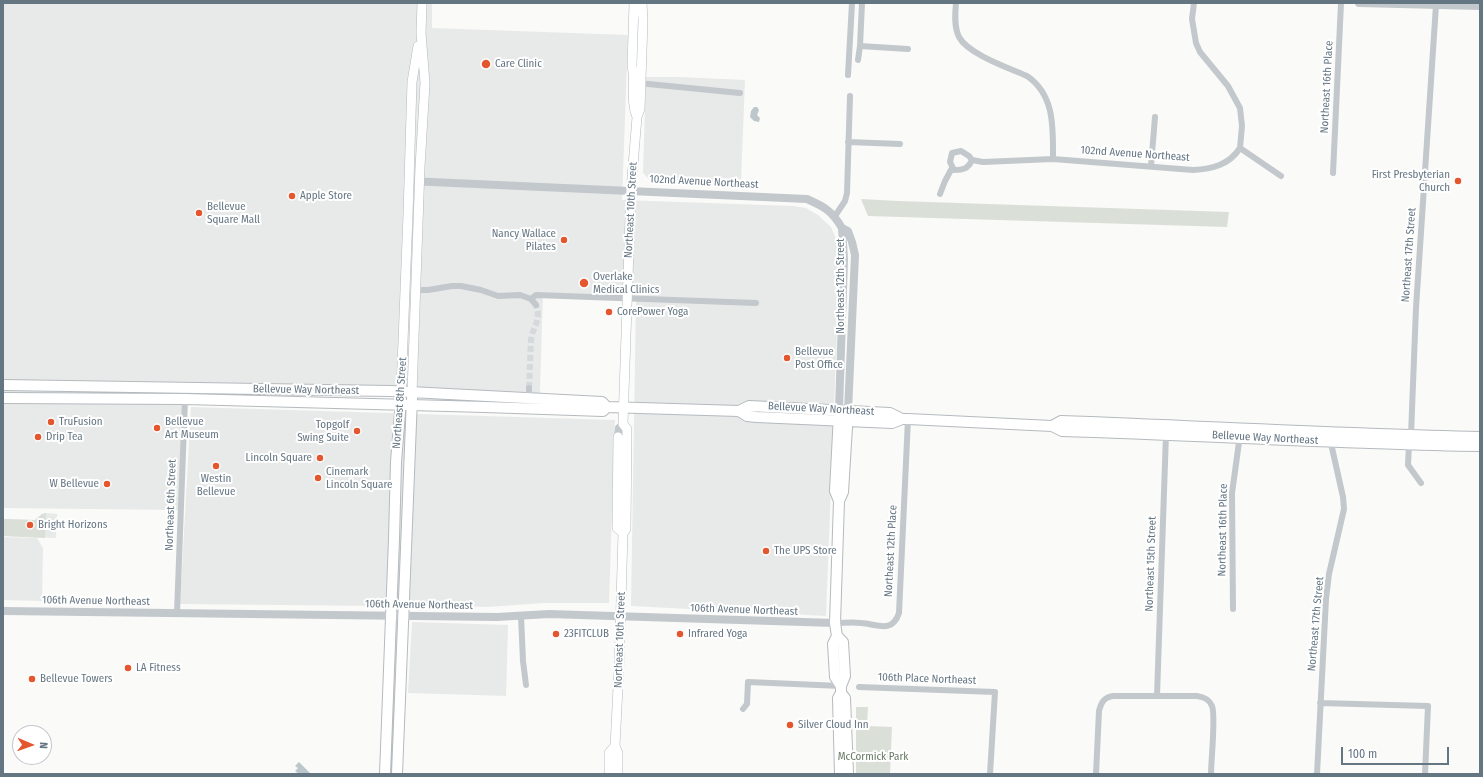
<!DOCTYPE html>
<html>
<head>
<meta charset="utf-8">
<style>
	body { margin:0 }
	#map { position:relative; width:1483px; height:777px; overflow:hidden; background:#fafaf8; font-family:"Fira Sans Condensed",sans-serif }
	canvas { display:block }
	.frame { position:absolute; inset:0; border:4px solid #657683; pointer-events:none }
	.north { position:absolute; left:12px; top:725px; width:40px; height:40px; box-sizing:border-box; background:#fff; border:1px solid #c1c8cd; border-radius:50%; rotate:92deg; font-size:11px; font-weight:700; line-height:16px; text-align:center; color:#657683 }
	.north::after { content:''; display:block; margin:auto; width:14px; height:18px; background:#e4572e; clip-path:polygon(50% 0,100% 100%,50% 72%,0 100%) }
	.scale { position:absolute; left:1341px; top:747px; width:108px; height:18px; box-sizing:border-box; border:2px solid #657683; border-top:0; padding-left:5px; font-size:12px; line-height:14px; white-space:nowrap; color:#657683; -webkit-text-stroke:3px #fff; paint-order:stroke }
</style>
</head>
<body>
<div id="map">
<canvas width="1483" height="777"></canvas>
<div class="frame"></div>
<div class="north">N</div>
<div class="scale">100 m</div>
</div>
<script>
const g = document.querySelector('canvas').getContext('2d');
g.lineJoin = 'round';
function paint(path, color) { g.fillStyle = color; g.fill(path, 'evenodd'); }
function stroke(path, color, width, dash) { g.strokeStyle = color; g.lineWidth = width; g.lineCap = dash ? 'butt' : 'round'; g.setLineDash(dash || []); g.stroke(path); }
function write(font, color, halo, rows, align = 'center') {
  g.font = font + ' "Fira Sans Condensed",sans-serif'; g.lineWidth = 4; g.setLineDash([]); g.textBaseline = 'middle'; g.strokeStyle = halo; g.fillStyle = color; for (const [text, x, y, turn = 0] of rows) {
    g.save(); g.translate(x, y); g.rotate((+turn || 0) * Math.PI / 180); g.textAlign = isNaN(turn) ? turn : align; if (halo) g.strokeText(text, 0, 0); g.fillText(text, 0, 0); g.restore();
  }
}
paint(new Path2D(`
	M 3,3 L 432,3 L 432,28 L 628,35 L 622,200 L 793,206 L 806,208 L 818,215 L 831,227 L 838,243 L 840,253 L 826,616 L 631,606 L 636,300 L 543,295 L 540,389 L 542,399 L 188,392 L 179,510 L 3,508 Z
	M 646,77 L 679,77 L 745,80 L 741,183 L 650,180 L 643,173 Z
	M 191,407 L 615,420 L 609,603 L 544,603 L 487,607 L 409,604 L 381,606 L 180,604 Z
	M 46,513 L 57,514 L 56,538 L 3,536 L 3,519 L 35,520 L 42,514 Z
	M 3,537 L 37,538 L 43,548 L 42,601 L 3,600 Z
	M 412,622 L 508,625 L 506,696 L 408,693 Z`), '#e8e9e9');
paint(new Path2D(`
	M 861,199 L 898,201 L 1229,212 L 1227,227 L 868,216 Z
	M 46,513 L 45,538 L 3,536 L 3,519 L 35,520 L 42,514 Z
	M 856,707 L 868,707 L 867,726 L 892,727 L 890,774 L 856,774 Z`), '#dadfd7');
paint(new Path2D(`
	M 754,107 L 757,107 L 759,110 L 757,115 L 760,118 L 759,122 L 754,121 L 750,117 L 751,111 Z
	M 299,762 L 311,774 L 299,774 L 295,771 L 298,768 L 295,766 Z`), '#bbc7cb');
stroke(new Path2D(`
	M 529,388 C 530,372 530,356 531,341 C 532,327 542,321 536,305`), '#d5d9db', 6, [6, 3]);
const secondary = new Path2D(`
	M 634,3 L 632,66 C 636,83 630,101 637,117
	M 401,392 L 408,215 L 412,82 L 418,46
	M 412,393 L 420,167 L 425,83 L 421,33 L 422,3
	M 618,437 L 617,528 L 623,533
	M 609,774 L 609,753 L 615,746
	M 618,774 L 618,753 L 615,746 L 619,668 L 623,533 L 626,529 L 627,429 L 623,424 L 624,393 L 631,190 L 637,117 L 640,109 L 643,21 L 642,3`);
const primary = new Path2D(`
	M 3,385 L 391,391 L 602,402 L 607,407 L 739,411 L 749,406 L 890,413 L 902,419 L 908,419 L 1052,426 L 1062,431 C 1201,435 1341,444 1480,446
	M 3,398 L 185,399 L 485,407 L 603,411 L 607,407
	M 739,411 L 747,416 L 757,417 L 892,423 L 902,419
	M 839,414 L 835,491 L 839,501
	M 1052,426 L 1061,421 C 1201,426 1340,434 1480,437
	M 837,636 L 843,642 L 845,676 L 841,686 L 841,693 L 838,698 L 840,774
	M 841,686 L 835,677 L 833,644 L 837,636 L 835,623 L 839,501 L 843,492 L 848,411
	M 841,693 L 845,698 L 848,774
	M 385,774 L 394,539 L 396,462 L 401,400
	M 397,774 L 412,398`);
stroke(secondary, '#b3babf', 10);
stroke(primary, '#b5babe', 12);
stroke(new Path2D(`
	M 956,3 C 955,14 954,27 959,37 C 968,54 1009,68 1027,76 C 1055,95 1053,128 1053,159
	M 1194,3 L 1192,19 L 1196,43 L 1200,52 L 1228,86 L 1240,108 L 1242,126 L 1240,148
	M 860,46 L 908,49
	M 858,60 L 860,46 L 862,3
	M 848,75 L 852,3
	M 638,83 L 740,93
	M 848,142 L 900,144
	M 972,160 C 968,169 963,170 954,170 L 950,162 L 952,153 L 961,151 L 969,156 L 972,160 L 983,162 L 1053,159 L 1193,170 C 1212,169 1229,165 1240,148 L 1281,176
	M 1151,166 L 1155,117
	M 1333,173 L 1341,3
	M 940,194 L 945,181 L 952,168
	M 835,216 L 845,201 L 847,193 L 850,96
	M 416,290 L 428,290 L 452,286 L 461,286 L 481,290 L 498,296 L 520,295 L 531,299 L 536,305
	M 531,299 L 536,295 L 756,303
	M 529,398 L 529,388
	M 1411,435 L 1416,308 L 1436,5
	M 1409,445 L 1408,465 L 1421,483
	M 1233,609 L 1232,493 L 1240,435
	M 177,613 L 185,399
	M 521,616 L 523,661 L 526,685
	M 835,623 C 844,623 853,622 861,623 C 877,624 892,634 899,613 L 908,419
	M 859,687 L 995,692 L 990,774
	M 1157,696 L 1166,434
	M 1320,703 L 1428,706 L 1425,774
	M 743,709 L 747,704 L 748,682 L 841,686
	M 1096,774 L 1099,711 C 1101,703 1104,697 1113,696 L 1197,696 C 1204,697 1209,699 1212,706 C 1216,715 1211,761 1211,774
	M 1317,774 L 1326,599 L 1329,574 L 1344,509 L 1343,497 L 1330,439`), '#c3c8cc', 6);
stroke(new Path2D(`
	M 1359,3 L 1480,6
	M 409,181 L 807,199 C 825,207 832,211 842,228
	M 842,228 L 848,231 L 852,242 L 855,255 L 848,411
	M 839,410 L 844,259 L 842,228
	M 618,437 L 619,428 L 623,424
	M 3,611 L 497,617 L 549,614 L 835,623`), '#c3c8cc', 8);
stroke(secondary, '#fff', 9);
stroke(primary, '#fff', 10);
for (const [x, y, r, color] of [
	[486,64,5,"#e4572e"],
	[1458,181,4,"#e4572e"],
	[292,196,4,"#e4572e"],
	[199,213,4,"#e4572e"],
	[564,240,4,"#e4572e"],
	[584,283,5,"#e4572e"],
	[609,312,4,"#e4572e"],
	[787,358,4,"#e4572e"],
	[51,422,4,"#e4572e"],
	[157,428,4,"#e4572e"],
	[357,431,4,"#e4572e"],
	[38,437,4,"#e4572e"],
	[320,458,4,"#e4572e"],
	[216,466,4,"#e4572e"],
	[318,478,4,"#e4572e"],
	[107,484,4,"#e4572e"],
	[30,525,4,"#e4572e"],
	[766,551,4,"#e4572e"],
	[556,634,4,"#e4572e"],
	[680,634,4,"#e4572e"],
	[128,668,4,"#e4572e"],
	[32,679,4,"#e4572e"],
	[790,725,4,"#e4572e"]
]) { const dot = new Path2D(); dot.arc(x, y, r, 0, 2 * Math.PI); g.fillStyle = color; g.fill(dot); stroke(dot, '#fff', 1.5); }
write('11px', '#657683', '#fff', [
	["Care Clinic",495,64],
	["First Presbyterian",1450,175,"right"],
	["Church",1450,188,"right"],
	["Apple Store",300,196],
	["Bellevue",207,207],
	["Square Mall",207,220],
	["Nancy Wallace",556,234,"right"],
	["Pilates",556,247,"right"],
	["Overlake",593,277],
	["Medical Clinics",593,290],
	["CorePower Yoga",617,312],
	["Bellevue",795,352],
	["Post Office",795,365],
	["TruFusion",59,422],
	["Bellevue",165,422],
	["Art Museum",165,435],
	["Topgolf",349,425,"right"],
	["Swing Suite",349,438,"right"],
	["Drip Tea",46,437],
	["Lincoln Square",312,458,"right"],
	["Cinemark",326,472],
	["Lincoln Square",326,485],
	["Westin",216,479,"center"],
	["Bellevue",216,492,"center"],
	["W Bellevue",99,484,"right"],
	["Bright Horizons",38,525],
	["The UPS Store",774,551],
	["23FITCLUB",564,634],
	["Infrared Yoga",688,634],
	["LA Fitness",136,668],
	["Bellevue Towers",40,679],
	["Silver Cloud Inn",798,725]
], 'left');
write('11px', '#657683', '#fff', [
	["Northeast 16th Place",1327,87,-87],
	["102nd Avenue Northeast",1135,154,4],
	["102nd Avenue Northeast",704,182,3],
	["Northeast 10th Street",631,210,-87],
	["Northeast 17th Street",1409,255,-86],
	["Northeast 12th Street",841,286,-90],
	["Bellevue Way Northeast",306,390,1],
	["Northeast 8th Street",400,403,-86],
	["Bellevue Way Northeast",821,409,3],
	["Bellevue Way Northeast",1265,438,3],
	["Northeast 6th Street",171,505,-88],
	["Northeast 16th Place",1223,530,-89],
	["Northeast 12th Place",891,551,-87],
	["Northeast 15th Street",1151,564,-88],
	["106th Avenue Northeast",96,601,1],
	["106th Avenue Northeast",419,605,1],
	["106th Avenue Northeast",744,610,2],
	["Northeast 17th Street",1316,624,-85],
	["Northeast 10th Street",620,640,-88],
	["106th Place Northeast",927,679,2]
]);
write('11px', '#687a64', '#fff', [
	["McCormick Park",873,757]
]);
</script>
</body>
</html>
